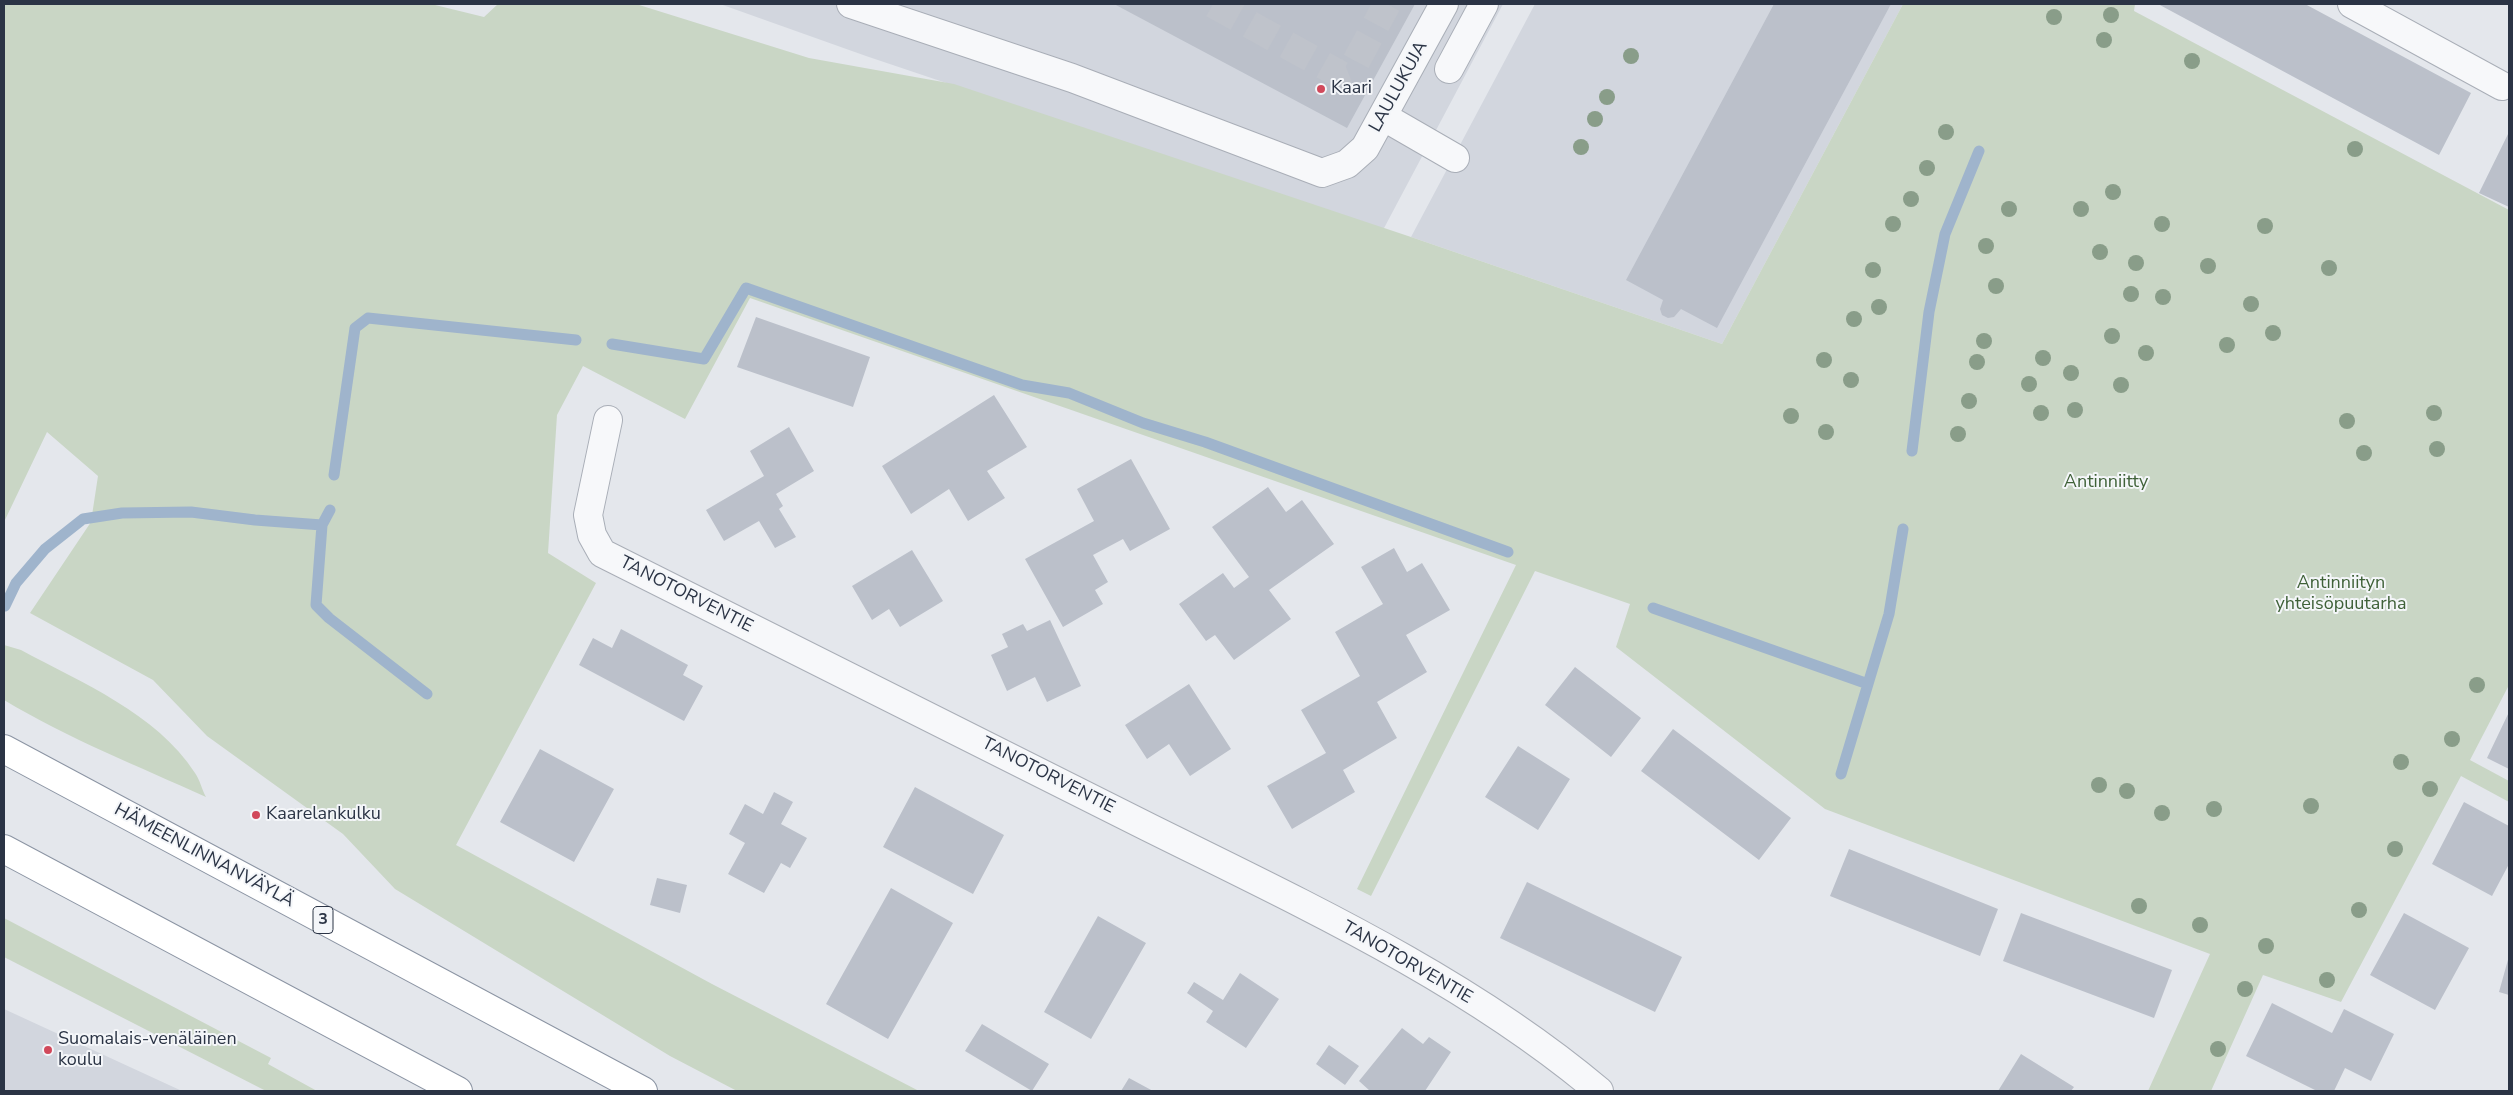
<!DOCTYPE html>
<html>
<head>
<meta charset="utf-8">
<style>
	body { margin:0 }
	#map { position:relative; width:2513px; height:1095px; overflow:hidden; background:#e4e7ec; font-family:"Nunito Sans",sans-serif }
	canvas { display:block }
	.frame { position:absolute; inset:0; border:5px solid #2b3445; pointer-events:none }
</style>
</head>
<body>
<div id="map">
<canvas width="2513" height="1095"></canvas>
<div class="frame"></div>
</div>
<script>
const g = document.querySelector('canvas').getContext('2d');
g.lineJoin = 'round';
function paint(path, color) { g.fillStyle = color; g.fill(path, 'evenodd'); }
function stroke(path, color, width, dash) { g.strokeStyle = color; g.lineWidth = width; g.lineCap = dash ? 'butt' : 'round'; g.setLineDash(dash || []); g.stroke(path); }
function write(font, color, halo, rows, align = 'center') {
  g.font = font + ' "Nunito Sans",sans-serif'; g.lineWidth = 4; g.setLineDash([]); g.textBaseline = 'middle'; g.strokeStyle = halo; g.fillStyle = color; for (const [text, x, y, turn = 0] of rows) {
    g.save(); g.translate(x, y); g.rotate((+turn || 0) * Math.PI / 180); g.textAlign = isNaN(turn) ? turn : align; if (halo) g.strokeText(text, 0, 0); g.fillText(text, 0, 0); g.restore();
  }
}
paint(new Path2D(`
	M 720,4 L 1503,4 L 1383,230 L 866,56 Z
	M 1535,4 L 1903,4 L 1722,344 L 1411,237 Z
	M 4,1009 L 182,1091 L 4,1091 Z`), '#d2d6de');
paint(new Path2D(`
	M 4,4 L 431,4 L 484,17 L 498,4 L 636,4 L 809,58 L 954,84 L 1411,237 L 1722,344 L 1903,4 L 2135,4 L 2134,11 L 2509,210 L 2509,685 L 2470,760 L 2509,781 L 2509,802 L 2461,776 L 2341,1002 L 2263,975 L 2211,1091 L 2148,1091 L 2210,954 L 1825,809 L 1616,647 L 1630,604 L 1535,571 L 1371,896 L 1357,889 L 1516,565 L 750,298 L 685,419 L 583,366 L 557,415 L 548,553 L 596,583 L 456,845 L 712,984 L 919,1091 L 737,1091 L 670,1056 L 395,889 L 343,834 L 207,736 L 153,680 L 30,613 L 91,522 L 98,476 L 47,432 L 4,522 Z
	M 4,645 L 21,650 C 82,683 156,713 195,773 C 200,780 202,790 206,797 C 138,766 69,739 4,700 Z
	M 4,918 L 271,1058 L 268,1064 L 317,1091 L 266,1091 L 4,957 Z`), '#c9d6c5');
stroke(new Path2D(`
	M 612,344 L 704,359 L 746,288 L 1022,385 L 1069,393 L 1143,423 L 1205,442 L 1508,552
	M 1912,451 L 1929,312 L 1945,234 L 1979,151
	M 334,475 L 355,328 L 368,318 L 576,340
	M 330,510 L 322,525 L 316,605 L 329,618 L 427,694
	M 5,606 L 16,583 L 45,549 L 83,519 L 122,513 L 191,512 L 255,520 L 322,525
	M 1653,608 L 1868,684
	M 1841,774 L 1889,614 L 1903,529`), '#9fb4cc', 11);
paint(new Path2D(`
	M 1114,4 L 1415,4 L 1347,128 Z
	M 1774,4 L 1891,4 L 1717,328 L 1681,309 L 1674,317 L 1668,318 L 1662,315 L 1660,309 L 1663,300 L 1626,280 Z
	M 2158,4 L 2305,4 L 2471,93 L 2439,155 Z
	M 2509,132 L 2509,207 L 2479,193 Z
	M 756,317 L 870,357 L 853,407 L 737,367 Z
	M 994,395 L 1027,447 L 987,471 L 1005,498 L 968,521 L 949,489 L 911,514 L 882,466 Z
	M 789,427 L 814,471 L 776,494 L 783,506 L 779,509 L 796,537 L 775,548 L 759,521 L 724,541 L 706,510 L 764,476 L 750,451 Z
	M 1131,459 L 1170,529 L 1130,551 L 1123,539 L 1093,555 L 1108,582 L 1095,590 L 1103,604 L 1063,627 L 1025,559 L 1094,521 L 1077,489 Z
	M 1268,487 L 1286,512 L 1302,500 L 1334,544 L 1269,590 L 1291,619 L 1234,660 L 1215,635 L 1206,641 L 1179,604 L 1223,573 L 1234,588 L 1249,577 L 1212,527 Z
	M 1394,548 L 1407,572 L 1422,563 L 1450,610 L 1406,635 L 1427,672 L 1377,702 L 1397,738 L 1343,770 L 1355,792 L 1292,829 L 1267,786 L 1326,753 L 1301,710 L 1360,676 L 1335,632 L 1383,604 L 1361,567 Z
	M 912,550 L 943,601 L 900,627 L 889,609 L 872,620 L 852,586 Z
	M 1050,620 L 1081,686 L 1047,702 L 1035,677 L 1007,691 L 991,655 L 1008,647 L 1002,634 L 1023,624 L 1027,631 Z
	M 621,629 L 688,665 L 683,675 L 703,686 L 684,721 L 579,665 L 593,638 L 612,648 Z
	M 1575,667 L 1641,718 L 1611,757 L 1545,705 Z
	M 1189,684 L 1231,749 L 1190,776 L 1169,744 L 1147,759 L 1125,725 Z
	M 2509,712 L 2509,769 L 2487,758 Z
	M 1673,729 L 1791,818 L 1759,860 L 1641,771 Z
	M 1518,746 L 1570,779 L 1538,830 L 1485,797 Z
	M 540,749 L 614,789 L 574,862 L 500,822 Z
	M 915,787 L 1004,835 L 973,894 L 883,847 Z
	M 774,792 L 793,802 L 781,824 L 807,838 L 790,868 L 781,863 L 764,893 L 728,874 L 745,843 L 729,834 L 745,804 L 763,814 Z
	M 2464,802 L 2509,826 L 2509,864 L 2492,896 L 2432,864 Z
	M 1849,849 L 1998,909 L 1980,956 L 1830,896 Z
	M 657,878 L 687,885 L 680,913 L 650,905 Z
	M 1527,882 L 1682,957 L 1655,1012 L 1500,938 Z
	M 891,888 L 953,923 L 888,1039 L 826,1004 Z
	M 2021,913 L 2172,970 L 2154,1018 L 2003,961 Z
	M 2404,913 L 2469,948 L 2435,1010 L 2370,975 Z
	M 1098,916 L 1146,943 L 1091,1039 L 1044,1012 Z
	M 2509,956 L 2509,995 L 2499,992 Z
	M 1240,973 L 1279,999 L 1246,1048 L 1206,1022 L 1213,1011 L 1187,993 L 1194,982 L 1223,1000 Z
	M 2272,1003 L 2332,1033 L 2344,1009 L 2394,1034 L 2371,1081 L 2345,1068 L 2334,1091 L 2317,1091 L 2246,1056 Z
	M 982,1024 L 1049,1064 L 1032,1091 L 965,1051 Z
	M 1402,1028 L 1423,1044 L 1429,1037 L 1451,1052 L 1425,1091 L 1370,1091 L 1359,1081 Z
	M 1329,1045 L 1359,1066 L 1345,1085 L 1316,1064 Z
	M 2021,1054 L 2074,1087 L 2071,1091 L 1998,1091 Z
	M 1129,1078 L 1153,1091 L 1121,1091 Z`), '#bbc0ca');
stroke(new Path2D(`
	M 1213,4 L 1341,75 L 1351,71 L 1387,4`), '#bfc3cb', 28, [28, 14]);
const minor = new Path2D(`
	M 851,4 L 1072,78 L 1322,173 L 1347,164 L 1365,148 L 1444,4
	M 2352,4 L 2502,86
	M 1449,69 L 1484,4
	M 1384,117 L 1455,158
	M 608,420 L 588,515 L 592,535 L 602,553 C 784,645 966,736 1148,827 C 1303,904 1466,979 1599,1091`);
const highway = new Path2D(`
	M 4,749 L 643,1091
	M 4,849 L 458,1091`);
stroke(minor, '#a9aeb7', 30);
stroke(highway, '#8b94a3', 30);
stroke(minor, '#f7f8fa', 28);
stroke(highway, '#fff', 28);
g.fillStyle = '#899d89';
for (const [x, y] of [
	[2111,15],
	[2054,17],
	[2104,40],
	[1631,56],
	[2192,61],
	[1607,97],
	[1595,119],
	[1946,132],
	[1581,147],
	[2355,149],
	[1927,168],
	[2113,192],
	[1911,199],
	[2009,209],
	[2081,209],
	[1893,224],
	[2162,224],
	[2265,226],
	[1986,246],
	[2100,252],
	[2136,263],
	[2208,266],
	[2329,268],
	[1873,270],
	[1996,286],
	[2131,294],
	[2163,297],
	[2251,304],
	[1879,307],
	[1854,319],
	[2273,333],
	[2112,336],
	[1984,341],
	[2227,345],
	[2146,353],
	[2043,358],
	[1824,360],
	[1977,362],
	[2071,373],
	[1851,380],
	[2029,384],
	[2121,385],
	[1969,401],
	[2075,410],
	[2041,413],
	[2434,413],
	[1791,416],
	[2347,421],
	[1826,432],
	[1958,434],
	[2437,449],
	[2364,453],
	[2477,685],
	[2452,739],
	[2401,762],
	[2099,785],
	[2430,789],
	[2127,791],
	[2311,806],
	[2214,809],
	[2162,813],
	[2395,849],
	[2139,906],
	[2359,910],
	[2200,925],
	[2266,946],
	[2327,980],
	[2245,989],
	[2218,1049]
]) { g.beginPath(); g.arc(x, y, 8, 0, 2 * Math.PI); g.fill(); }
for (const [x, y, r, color] of [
	[1321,89,5,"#d1495b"],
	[256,815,5,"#d1495b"],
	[48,1050,5,"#d1495b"]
]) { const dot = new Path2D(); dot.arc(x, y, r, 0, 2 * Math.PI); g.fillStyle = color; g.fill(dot); stroke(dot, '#f4f6f9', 2); }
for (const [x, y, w] of [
	[323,920,20]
]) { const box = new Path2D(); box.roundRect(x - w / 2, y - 13.5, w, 27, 4); g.fillStyle = '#f4f6f9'; g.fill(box); stroke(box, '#2b3445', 1); }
write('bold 16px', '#2b3445', null, [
	["3",323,920]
]);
write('18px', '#2b3445', '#f4f6f9', [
	["LAULUKUJA",1399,87,-61],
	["TANOTORVENTIE",686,595,27],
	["TANOTORVENTIE",1048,776,27],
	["HÄMEENLINNANVÄYLÄ",204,856,28],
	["TANOTORVENTIE",1407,963,30]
]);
write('18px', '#2b3445', '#f4f6f9', [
	["Kaari",1331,89],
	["Kaarelankulku",266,815],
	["Suomalais-venäläinen",58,1040],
	["koulu",58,1061]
], 'left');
write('18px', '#3f6138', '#f4f6f9', [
	["Antinniitty",2106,483],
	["Antinniityn",2341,584],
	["yhteisöpuutarha",2341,605]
]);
</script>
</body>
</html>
